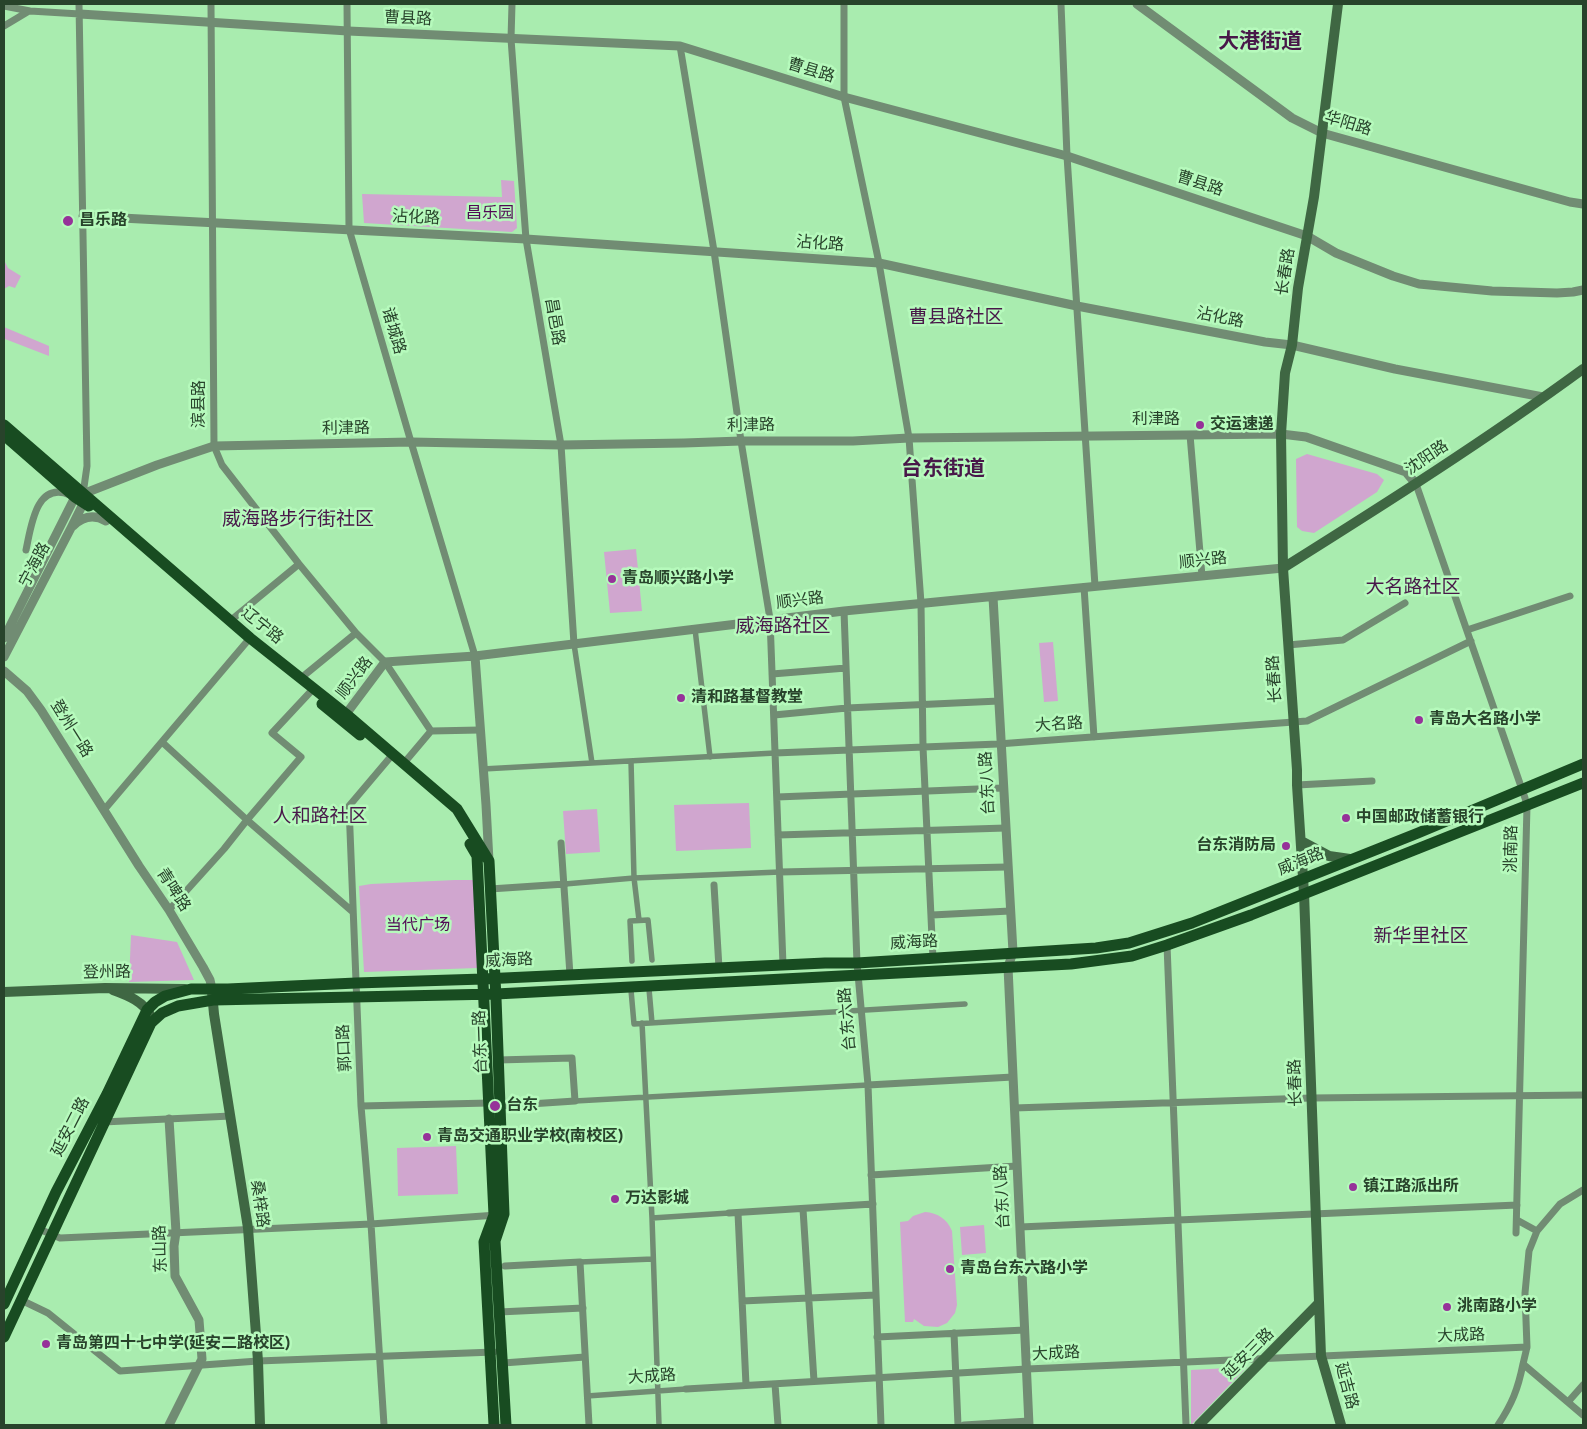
<!DOCTYPE html>
<html>
<head>
<meta charset="utf-8">
<style>
	body { margin:0 }
	#map { position:relative; width:1587px; height:1429px; overflow:hidden; background:#a9ecaf; font-family:"Varela Round",sans-serif }
	canvas { display:block }
	.frame { position:absolute; inset:0; border:5px solid #28432b; pointer-events:none }
</style>
</head>
<body>
<div id="map">
<canvas width="1587" height="1429"></canvas>
<div class="frame"></div>
</div>
<script>
const g = document.querySelector('canvas').getContext('2d');
g.lineJoin = 'round';
function paint(path, color) { g.fillStyle = color; g.fill(path, 'evenodd'); }
function stroke(path, color, width, dash) { g.strokeStyle = color; g.lineWidth = width; g.lineCap = dash ? 'butt' : 'round'; g.setLineDash(dash || []); g.stroke(path); }
function write(font, color, halo, rows, align = 'center') {
  g.font = font + ' "Varela Round","Noto Sans SC",sans-serif'; g.lineWidth = 5; g.setLineDash([]); g.textBaseline = 'middle'; g.strokeStyle = halo; g.fillStyle = color; for (const [text, x, y, turn = 0] of rows) {
    g.save(); g.translate(x, y); g.rotate((+turn || 0) * Math.PI / 180); g.textAlign = isNaN(turn) ? turn : align; if (halo) g.strokeText(text, 0, 0); g.fillText(text, 0, 0); g.restore();
  }
}
paint(new Path2D(`
	M 501,180 L 514,181 L 517,228 L 512,232 L 364,223 L 362,194 L 502,197 Z
	M 4,260 L 8,268 L 21,276 L 15,288 L 9,286 L 4,289 Z
	M 4,327 L 49,346 L 49,356 L 5,339 L 4,337 Z
	M 1307,454 L 1377,474 L 1384,480 L 1377,492 L 1314,533 L 1302,531 L 1297,527 L 1296,459 Z
	M 636,549 L 642,611 L 610,613 L 604,552 Z
	M 1053,642 L 1058,701 L 1044,702 L 1039,643 Z
	M 749,803 L 751,848 L 676,851 L 674,805 Z
	M 597,809 L 600,852 L 566,854 L 563,811 Z
	M 455,880 L 475,880 L 477,968 L 364,972 L 359,886 L 371,884 Z
	M 131,935 L 177,942 L 194,980 L 129,982 Z
	M 456,1146 L 458,1194 L 398,1196 L 397,1148 Z
	M 925,1212 C 938,1213 947,1219 952,1231 L 957,1305 L 955,1313 L 947,1323 L 938,1327 L 924,1326 L 914,1319 L 913,1322 L 905,1322 L 900,1222 L 908,1221 L 913,1216 Z
	M 984,1225 L 986,1253 L 962,1255 L 960,1227 Z
	M 1247,1367 L 1191,1425 L 1191,1370 Z`), '#d0a6cf');
stroke(new Path2D(`
	M 695,629 L 710,757
	M 574,644 L 592,763 L 775,753
	M 631,761 L 634,878 L 639,920
	M 483,769 L 592,763
	M 565,884 L 634,878 L 780,872
	M 632,961 L 630,921 L 648,920 L 652,960
	M 649,989 L 652,1023
	M 631,990 L 634,1024 L 965,1004
	M 642,1023 L 652,1218 L 659,1425
	M 575,1101 L 868,1085
	M 652,1218 L 729,1213
	M 580,1262 L 653,1259
	M 587,1396 L 686,1389`), '#718c73', 5.5);
stroke(new Path2D(`
	M 79,4 L 87,466 L 83,494
	M 211,4 L 214,446 L 222,465 L 299,564 L 356,633 L 385,662 L 431,731
	M 347,4 L 349,229 L 411,442 L 475,656
	M 512,4 L 511,39 L 526,239 L 561,445 L 574,644
	M 844,4 L 844,97 L 879,263 L 909,438 L 921,603 L 923,747 L 933,959
	M 1061,4 L 1067,156 L 1095,586
	M 4,6 L 30,11 L 80,14
	M 4,26 L 29,11
	M 680,46 L 714,251 L 741,441 L 770,619 L 783,965
	M 1190,435 L 1202,576
	M 1416,484 L 1525,798 L 1527,806 L 1516,1233
	M 26,550 C 31,527 36,480 70,495
	M 1084,587 L 1094,737
	M 844,611 L 857,963 L 868,1085 L 881,1425
	M 230,621 L 299,564
	M 1467,630 L 1570,596
	M 1288,645 L 1343,640 L 1405,603
	M 772,674 L 846,668
	M 301,678 L 356,633
	M 774,715 L 847,708 L 999,701
	M 162,742 L 247,820 L 353,912
	M 775,753 L 998,744 L 1307,721 L 1471,641
	M 404,763 L 431,731 L 480,730
	M 1297,785 L 1372,781
	M 777,797 L 1003,788
	M 104,810 L 250,638
	M 778,835 L 1006,828
	M 561,843 L 570,975
	M 780,872 L 1007,867
	M 714,885 L 719,968
	M 490,889 L 565,884
	M 169,910 L 224,849 L 247,820 L 301,757 L 272,733 L 314,688
	M 932,915 L 1010,911
	M 1167,945 L 1186,1425
	M 498,1060 L 572,1058 L 575,1101 L 500,1106
	M 868,1085 L 1013,1077
	M 361,1106 L 489,1103
	M 1014,1108 L 1311,1098 L 1583,1095
	M 103,1122 L 231,1116
	M 871,1175 L 1017,1166
	M 1583,1190 L 1560,1204 L 1537,1231 L 1529,1251 L 1525,1293 L 1527,1347 L 1523,1364 L 1583,1415
	M 803,1209 L 814,1381
	M 729,1213 L 873,1204
	M 738,1213 L 746,1385
	M 1517,1220 L 1537,1231
	M 1020,1227 L 1517,1205
	M 39,1229 L 60,1238 L 371,1224 L 497,1215
	M 505,1266 L 580,1262 L 589,1425
	M 21,1300 L 48,1313 L 120,1371 L 258,1361 L 494,1352
	M 742,1301 L 876,1295
	M 499,1312 L 583,1308
	M 954,1333 L 958,1425
	M 877,1337 L 1025,1330
	M 503,1363 L 585,1357
	M 775,1384 L 778,1425
	M 686,1389 L 1027,1369 L 1527,1347
	M 1568,1402 L 1583,1385
	M 384,1425 L 371,1224 L 361,1106 L 349,806 L 393,754
	M 964,1425 L 1029,1421
	M 1498,1425 C 1512,1404 1518,1389 1523,1364`), '#718c73', 7);
stroke(new Path2D(`
	M 1137,4 L 1292,118 L 1322,133 L 1570,202 L 1583,204
	M 80,14 L 348,31 L 680,46 L 844,97 L 1067,156 L 1307,236 L 1336,253 L 1393,276 L 1419,284 L 1492,291 L 1557,293 L 1573,292 L 1583,290
	M 83,216 L 526,239 L 879,263 L 1077,306 L 1265,342 L 1292,345 L 1395,369 L 1543,397
	M 73,526 C 83,516 94,514 106,521
	M 993,597 L 1013,952 L 1008,967 L 1029,1425
	M 4,638 L 75,497 L 157,465 L 214,446 L 411,442 L 561,445 L 684,443 L 741,441 L 853,441 L 909,438 L 1281,434 L 1306,437 L 1406,472 L 1416,484
	M 475,656 L 486,805 L 489,861
	M 4,657 L 71,528 L 84,502 L 84,496
	M 4,671 L 27,691 L 41,710 L 139,866 L 169,910 L 203,967 L 210,980 L 212,989
	M 346,714 L 385,662 L 475,656 L 844,611 L 1283,568
	M 169,1425 L 202,1359 L 199,1320 L 175,1276 L 174,1246 L 176,1232 L 169,1119`), '#718c73', 9);
stroke(new Path2D(`
	M 1338,4 L 1314,197 L 1298,288 L 1292,345 L 1285,373 L 1281,434 L 1283,568 L 1297,770 L 1297,785 L 1304,893 L 1321,1356 L 1341,1425
	M 1283,568 C 1385,504 1486,440 1583,369
	M 1301,841 L 1329,856 L 1350,859
	M 113,990 C 127,995 145,1002 151,1017
	M 4,992 L 105,988 L 185,989
	M 212,992 L 214,1014 L 248,1228 L 258,1361 L 260,1425
	M 1199,1425 L 1319,1303`), '#3f6743', 10);
stroke(new Path2D(`
	M 4,425 L 250,638 L 346,714 L 457,809 L 489,861 L 496,998 L 504,1214 L 495,1241 L 506,1425
	M 4,435 L 75,497 L 89,506
	M 322,704 L 360,735
	M 470,844 L 477,856 L 494,1215 L 484,1242 L 494,1425
	M 4,1304 L 56,1192 L 107,1094 L 147,1010 L 155,1002 L 165,996 L 191,989 L 228,989 L 356,983 L 483,979 L 825,963 L 857,963 L 1096,948 L 1129,943 L 1192,923 L 1418,833 L 1583,764
	M 4,1337 L 151,1023 L 162,1013 L 178,1006 L 213,1000 L 496,994 L 1071,964 L 1132,956 L 1167,945 L 1251,915 L 1583,783`), '#184c21', 11);
for (const [x, y, r, color] of [
	[68,221,6,"#963299"],
	[1200,425,5,"#963299"],
	[612,579,5,"#963299"],
	[681,698,5,"#963299"],
	[1419,720,5,"#963299"],
	[1346,818,5,"#963299"],
	[1286,846,5,"#963299"],
	[495,1106,6,"#963299"],
	[427,1137,5,"#963299"],
	[1353,1187,5,"#963299"],
	[615,1199,5,"#963299"],
	[950,1269,5,"#963299"],
	[1447,1307,5,"#963299"],
	[46,1344,5,"#963299"]
]) { const dot = new Path2D(); dot.arc(x, y, r, 0, 2 * Math.PI); g.fillStyle = color; g.fill(dot); stroke(dot, '#b6fabc', 2); }
write('16px', '#28432b', '#b6fabc', [
	["曹县路",408,19,3],
	["曹县路",811,71,17],
	["华阳路",1348,124,17],
	["曹县路",1200,184,18],
	["沾化路",416,218,3],
	["沾化路",820,244,4],
	["长春路",1286,272,-81],
	["沾化路",1220,318,11],
	["昌邑路",554,322,80],
	["诸城路",393,331,74],
	["滨县路",200,404,-90],
	["利津路",1156,420],
	["利津路",751,426,-1],
	["利津路",346,429,-1],
	["沈阳路",1427,458,-34],
	["顺兴路",1203,561,-6],
	["宁海路",35,565,-62],
	["顺兴路",800,601,-7],
	["辽宁路",262,626,39],
	["顺兴路",355,678,-53],
	["长春路",1275,679,-94],
	["大名路",1059,725,-4],
	["登州一路",71,729,58],
	["台东八路",988,783,-93],
	["洮南路",1512,849,-89],
	["威海路",1301,862,-22],
	["青啤路",173,890,57],
	["威海路",914,943,-3],
	["威海路",509,961,-3],
	["登州路",107,973,-1],
	["台东六路",848,1019,-95],
	["台东一路",481,1042,-92],
	["郭口路",345,1048,-93],
	["长春路",1296,1083,-92],
	["延安二路",71,1127,-63],
	["台东八路",1003,1197,-93],
	["桑梓路",259,1204,82],
	["东山路",161,1249,-92],
	["大成路",1461,1336,-2],
	["大成路",1056,1354,-3],
	["延安三路",1249,1354,-45],
	["大成路",652,1377,-4],
	["延吉路",1346,1386,75]
]);
write('16px', '#520955', '#b6fabc', [
	["昌乐园",490,214],
	["当代广场",418,926]
]);
write('bold 16px', '#28432b', '#b6fabc', [
	["昌乐路",79,221],
	["交运速递",1210,425],
	["青岛顺兴路小学",622,579],
	["清和路基督教堂",691,698],
	["青岛大名路小学",1429,720],
	["中国邮政储蓄银行",1356,818],
	["台东消防局",1276,846,"right"],
	["台东",506,1106],
	["青岛交通职业学校(南校区)",437,1137],
	["镇江路派出所",1363,1187],
	["万达影城",625,1199],
	["青岛台东六路小学",960,1269],
	["洮南路小学",1457,1307],
	["青岛第四十七中学(延安二路校区)",56,1344]
], 'left');
write('19px', '#481849', '#b6fabc', [
	["曹县路社区",956,318],
	["威海路步行街社区",298,520],
	["大名路社区",1413,588],
	["威海路社区",783,627],
	["人和路社区",320,817],
	["新华里社区",1421,937]
]);
write('bold 21px', '#481849', '#b6fabc', [
	["大港街道",1260,42],
	["台东街道",943,469]
]);
</script>
</body>
</html>
